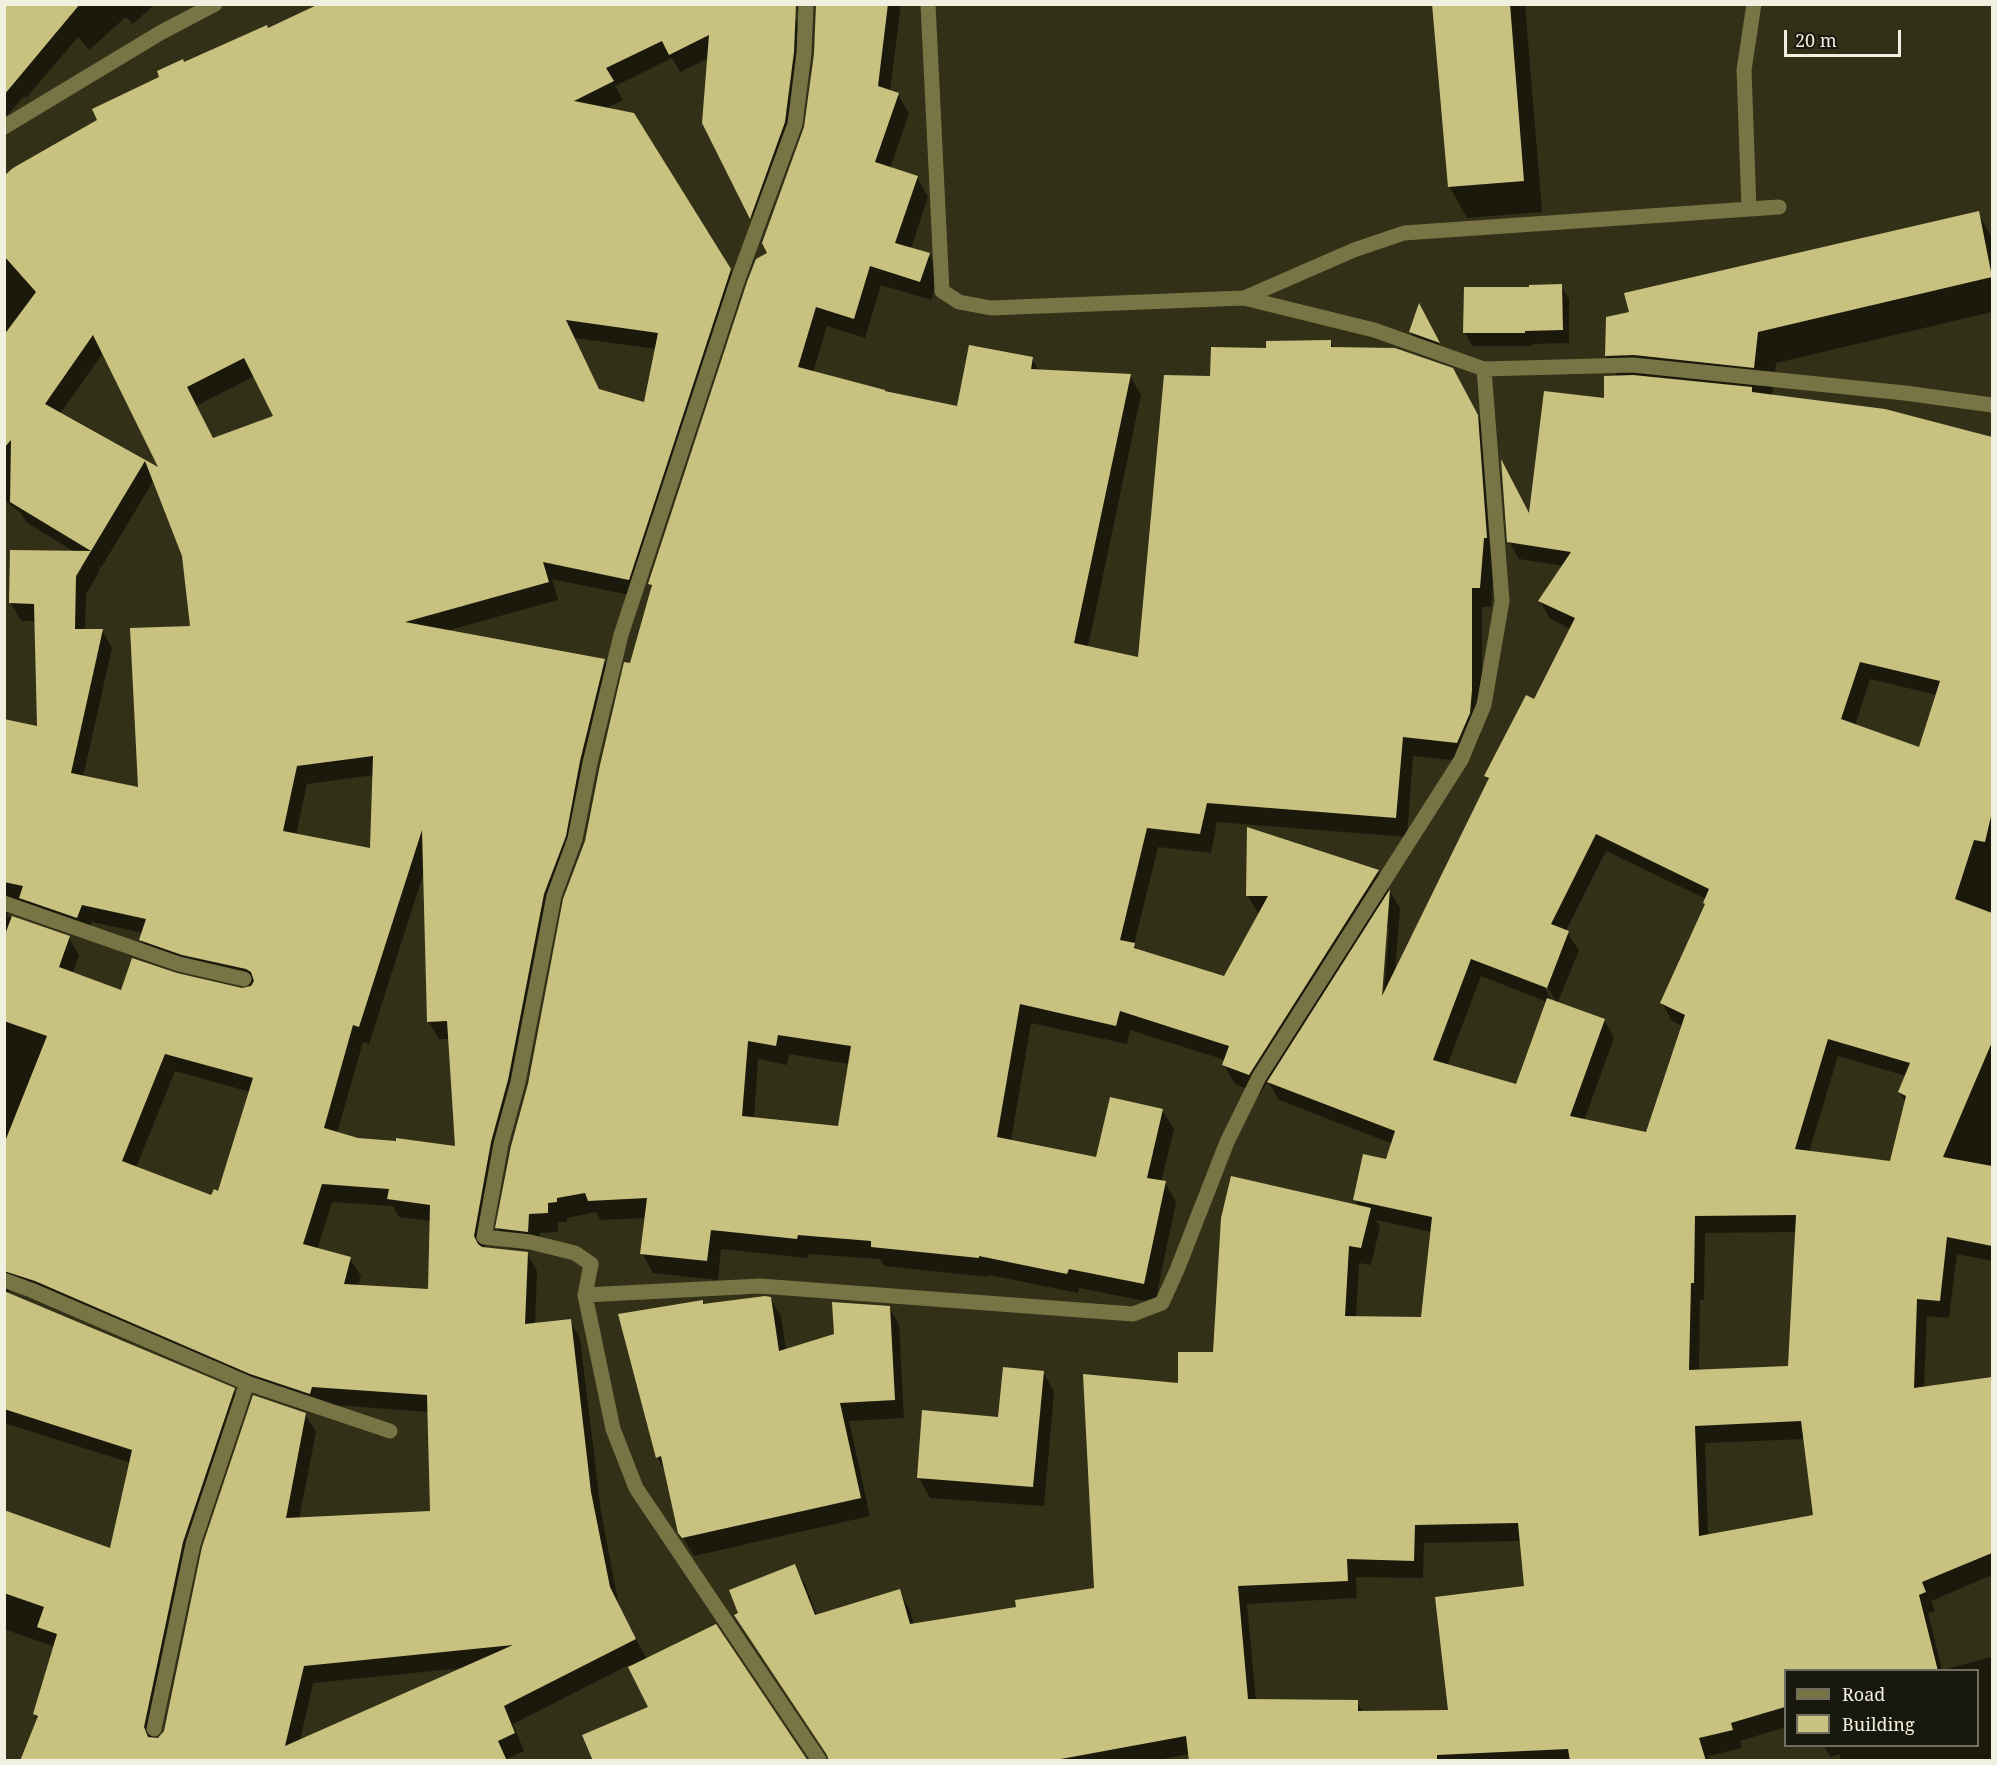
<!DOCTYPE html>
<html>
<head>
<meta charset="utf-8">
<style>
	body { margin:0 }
	#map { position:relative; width:1997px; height:1765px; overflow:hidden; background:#333018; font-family:"Noto Serif",serif }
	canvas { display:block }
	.frame { position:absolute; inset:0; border:6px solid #f0efe0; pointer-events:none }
	.legend { position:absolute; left:1784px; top:1669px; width:195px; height:78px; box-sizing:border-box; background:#19180d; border:2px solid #6f6e61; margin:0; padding:8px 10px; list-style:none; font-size:18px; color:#f0efe0 }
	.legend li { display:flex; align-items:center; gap:12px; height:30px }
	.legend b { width:30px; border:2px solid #6f6e61 }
	.scale { position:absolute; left:1784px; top:30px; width:117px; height:27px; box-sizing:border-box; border:3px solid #f0efe0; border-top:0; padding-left:8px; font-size:18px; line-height:21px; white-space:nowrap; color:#f0efe0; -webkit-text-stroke:4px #19180d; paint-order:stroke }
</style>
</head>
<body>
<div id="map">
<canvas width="1997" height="1765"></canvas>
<div class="frame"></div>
<ul class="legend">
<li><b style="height:8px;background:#787445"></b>Road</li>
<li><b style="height:16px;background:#c8c17f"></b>Building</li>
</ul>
<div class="scale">20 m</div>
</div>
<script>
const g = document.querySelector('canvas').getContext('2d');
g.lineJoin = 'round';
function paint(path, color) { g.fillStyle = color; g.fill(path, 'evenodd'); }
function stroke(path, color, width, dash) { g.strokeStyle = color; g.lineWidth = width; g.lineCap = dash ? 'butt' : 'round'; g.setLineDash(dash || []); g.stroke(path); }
paint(new Path2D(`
	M 4,4 L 155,4 L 133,24 L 126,17 L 89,50 L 78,37 L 26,98 L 24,96 L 4,119 Z
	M 788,4 L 805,39 L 804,71 L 760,234 L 704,123 L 709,58 L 680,72 L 672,58 L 615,86 L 623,100 L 605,109 L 730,269 L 741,288 L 639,597 L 552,579 L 558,600 L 446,631 L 604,660 L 615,678 L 554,913 L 501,1161 L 485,1248 L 527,1253 L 537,1271 L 535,1325 L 570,1321 L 580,1338 L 601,1512 L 619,1606 L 647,1660 L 650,1708 L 629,1665 L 513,1724 L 524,1751 L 506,1759 L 507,1760 L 22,1760 L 38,1720 L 34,1714 L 55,1647 L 4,1629 L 4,1512 L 111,1550 L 131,1463 L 4,1423 L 4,730 L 39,728 L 36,621 L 21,621 L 11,603 L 76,553 L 26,522 L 21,513 L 4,500 L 4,178 L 99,121 L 184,64 L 267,30 ZM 574,338 L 656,349 L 645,404 L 600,390 ZM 103,353 L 161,471 L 60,414 ZM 255,376 L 275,417 L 213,440 L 196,406 ZM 154,480 L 184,555 L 191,628 L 140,789 L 83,777 L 112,648 L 102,630 L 85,631 L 86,594 L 100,570 L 98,566 L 101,568 ZM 79,568 L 82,568 L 74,583 L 71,582 ZM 374,775 L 372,850 L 296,835 L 307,784 ZM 424,872 L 428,1021 L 439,1039 L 450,1039 L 457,1148 L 357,1140 L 337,1133 L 363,1042 L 369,1044 ZM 18,911 L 87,935 L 92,922 L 143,933 L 140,939 L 151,957 L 193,972 L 252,986 L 248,990 L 176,975 L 122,992 L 73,973 L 79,955 L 69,938 L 6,916 L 8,913 ZM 175,1071 L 250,1092 L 219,1193 L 212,1197 L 136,1168 ZM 332,1202 L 393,1206 L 399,1217 L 431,1221 L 429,1291 L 358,1286 L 361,1276 L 350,1259 L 317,1250 ZM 12,1288 L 321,1404 L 429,1412 L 431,1513 L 299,1519 L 316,1432 L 305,1414 L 165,1732 L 158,1739 L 155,1740 L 193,1561 L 244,1408 L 234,1390 L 6,1293 ZM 463,1668 L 300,1741 L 313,1683 Z
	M 831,4 L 901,4 L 890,91 L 898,94 L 909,114 L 890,168 L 917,177 L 928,197 L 911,249 L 929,255 L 940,274 L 931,300 L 881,285 L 865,338 L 827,326 L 813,373 L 958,408 L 1032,359 L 1039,371 L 1130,376 L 1141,395 L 1088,647 L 1139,659 L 1211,377 L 1268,349 L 1331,342 L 1334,348 L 1464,390 L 1488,436 L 1495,557 L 1491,607 L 1482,607 L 1482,710 L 1481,733 L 1468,762 L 1413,756 L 1407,837 L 1217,822 L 1211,853 L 1158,847 L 1134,945 L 1138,950 L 1224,978 L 1259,915 L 1248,896 L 1249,829 L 1378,871 L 1400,908 L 1395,973 L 1489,782 L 1486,776 L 1535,701 L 1571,629 L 1550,619 L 1540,601 L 1563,566 L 1519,559 L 1509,541 L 1530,517 L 1618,377 L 1606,356 L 1978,213 L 1992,238 L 1992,312 L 1776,363 L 1772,396 L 1992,438 L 1992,908 L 1984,929 L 1992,933 L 1992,1261 L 1957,1254 L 1949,1318 L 1927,1316 L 1924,1388 L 1992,1379 L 1992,1575 L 1931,1601 L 1935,1611 L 1928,1613 L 1942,1670 L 1992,1657 L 1992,1760 L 1841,1760 L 1839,1754 L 1830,1757 L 1824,1746 L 1978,1746 L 1978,1670 L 1786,1670 L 1786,1727 L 1740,1741 L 1742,1748 L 1708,1756 L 1709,1760 L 1191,1760 L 1190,1754 L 1157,1760 L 829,1760 L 829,1757 L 736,1616 L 794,1566 L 805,1584 L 817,1616 L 899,1591 L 909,1608 L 914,1625 L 1017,1608 L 1095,1589 L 1180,1384 L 1214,1353 L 1359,1206 L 1355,1200 L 1387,1161 L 1393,1144 L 1279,1100 L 1268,1081 L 1260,1094 L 1235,1084 L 1224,1065 L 1225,1060 L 1130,1030 L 1127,1044 L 1031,1023 L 1011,1141 L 1097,1159 L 1162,1110 L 1174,1129 L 1161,1182 L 1165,1183 L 1176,1202 L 1155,1303 L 1079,1288 L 1078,1293 L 989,1275 L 989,1277 L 884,1266 L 880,1259 L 808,1254 L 808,1258 L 721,1249 L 718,1280 L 653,1273 L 642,1253 L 646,1218 L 600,1220 L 596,1212 L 567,1218 L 567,1222 L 558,1222 L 558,1232 L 540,1233 L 539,1251 L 508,1248 L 497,1228 L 586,841 L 652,590 L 650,584 L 769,254 L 806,127 ZM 1870,679 L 1937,695 L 1920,749 L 1855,726 ZM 1606,851 L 1706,899 L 1704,903 L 1706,906 L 1662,1003 L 1672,1021 L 1683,1026 L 1647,1134 L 1584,1121 L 1614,1038 L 1604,1020 L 1557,1004 L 1579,950 L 1566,931 ZM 1389,927 L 1383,1003 L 1380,1003 L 1385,930 ZM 1481,976 L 1547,1002 L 1516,1086 L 1447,1066 ZM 1544,981 L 1556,1002 L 1553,1002 L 1542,983 ZM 789,1054 L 850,1064 L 839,1128 L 754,1119 L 758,1059 L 787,1065 ZM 1838,1056 L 1906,1076 L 1899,1092 L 1906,1103 L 1891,1163 L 1809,1152 ZM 1376,1220 L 1432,1232 L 1422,1318 L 1356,1318 L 1359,1263 L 1371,1265 L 1380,1227 ZM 1796,1232 L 1789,1367 L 1699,1371 L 1700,1300 L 1704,1300 L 1705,1233 ZM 1805,1439 L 1814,1516 L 1708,1536 L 1705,1443 ZM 1521,1541 L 1525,1587 L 1449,1711 L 1363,1712 L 1357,1702 L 1256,1701 L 1247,1604 L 1357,1598 L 1356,1577 L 1423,1578 L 1424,1543 Z
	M 1434,4 L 1525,4 L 1542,212 L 1467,218 L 1449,186 Z
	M 1561,286 L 1569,299 L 1569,343 L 1532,344 L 1532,346 L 1472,346 L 1465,333 L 1530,288 Z
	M 1419,307 L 1442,349 L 1415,339 L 1410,332 Z
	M 770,1298 L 781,1316 L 786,1350 L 836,1336 L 889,1307 L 899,1325 L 904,1418 L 849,1421 L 870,1516 L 694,1556 L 679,1532 L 666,1472 L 657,1457 L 703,1302 L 705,1305 Z
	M 1043,1372 L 1054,1392 L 1044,1506 L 930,1498 L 919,1478 L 1000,1418 Z`), '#0007');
paint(new Path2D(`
	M 4,4 L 80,4 L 4,95 Z
	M 319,4 L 796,4 L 794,52 L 785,122 L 750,219 L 702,123 L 709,35 L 669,55 L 662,41 L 606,68 L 614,81 L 574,101 L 634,113 L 731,269 L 629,580 L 543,562 L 549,582 L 405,622 L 605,659 L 580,761 L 566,836 L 544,894 L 508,1080 L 491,1142 L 474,1236 L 478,1244 L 482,1247 L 528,1252 L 525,1324 L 571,1319 L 591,1492 L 610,1587 L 636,1639 L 504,1706 L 515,1733 L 498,1741 L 507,1761 L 20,1761 L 38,1716 L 33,1714 L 57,1634 L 37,1627 L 44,1607 L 4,1593 L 4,1510 L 110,1548 L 132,1450 L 4,1409 L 4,1291 L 235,1388 L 183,1542 L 144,1727 L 148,1737 L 158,1738 L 164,1731 L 202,1547 L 253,1395 L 306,1413 L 286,1518 L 430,1511 L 427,1395 L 312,1387 L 310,1394 L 250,1374 L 35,1281 L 4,1271 L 4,1144 L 47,1036 L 4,1021 L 4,937 L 12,916 L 70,936 L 59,967 L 121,990 L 132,958 L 177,973 L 242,988 L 251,986 L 254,981 L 251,972 L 246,969 L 182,955 L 139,940 L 146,919 L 82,905 L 77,918 L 19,898 L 23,886 L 4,882 L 4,719 L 37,726 L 34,604 L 9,603 L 10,550 L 91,551 L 76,576 L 75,629 L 103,629 L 71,773 L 138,787 L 130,628 L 190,626 L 182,556 L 145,461 L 91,551 L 10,502 L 11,440 L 4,448 L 4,335 L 36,292 L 4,256 L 4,176 L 13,168 L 97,120 L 92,109 L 159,77 L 157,71 L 183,59 L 184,62 L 267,25 L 268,28 ZM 566,320 L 658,333 L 644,402 L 599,389 ZM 93,335 L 158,467 L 45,404 ZM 244,358 L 273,416 L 213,438 L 187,387 ZM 373,756 L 370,848 L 283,831 L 297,766 ZM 422,830 L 427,1022 L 447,1021 L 455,1146 L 396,1138 L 396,1141 L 358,1138 L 324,1128 L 353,1025 L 359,1027 ZM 165,1054 L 253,1078 L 218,1191 L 214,1189 L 211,1195 L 122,1161 ZM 322,1184 L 389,1189 L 387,1199 L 430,1205 L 428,1289 L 344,1284 L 351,1257 L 303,1244 ZM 513,1645 L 285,1746 L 304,1666 Z
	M 816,4 L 888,4 L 878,86 L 899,93 L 875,162 L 918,176 L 895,243 L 930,253 L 920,282 L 870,266 L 854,319 L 816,307 L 798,367 L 885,390 L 885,391 L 957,406 L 969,345 L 1033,357 L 1031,369 L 1131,374 L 1074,643 L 1138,657 L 1164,375 L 1210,376 L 1211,347 L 1266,348 L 1266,341 L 1331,340 L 1331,347 L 1395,348 L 1453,368 L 1478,415 L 1487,538 L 1484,538 L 1480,588 L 1472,588 L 1472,690 L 1470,713 L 1457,743 L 1403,737 L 1396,818 L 1207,803 L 1200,834 L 1147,828 L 1120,940 L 1135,943 L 1134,948 L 1224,976 L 1268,896 L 1246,896 L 1247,827 L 1379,870 L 1249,1075 L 1222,1065 L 1229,1046 L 1120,1011 L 1116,1026 L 1020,1004 L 997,1137 L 1096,1157 L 1110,1097 L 1163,1109 L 1147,1178 L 1166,1181 L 1144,1284 L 1069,1269 L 1067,1274 L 979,1256 L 979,1258 L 871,1247 L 871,1241 L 798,1235 L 797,1239 L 711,1230 L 707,1261 L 640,1254 L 647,1198 L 588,1201 L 585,1193 L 557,1198 L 557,1202 L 548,1203 L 548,1213 L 529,1214 L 528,1232 L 495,1228 L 511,1146 L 528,1084 L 563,899 L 585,841 L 600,765 L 624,662 L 630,663 L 652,585 L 648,584 L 747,282 L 756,259 L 767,253 L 762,243 L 804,127 L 814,54 ZM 778,1035 L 851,1046 L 838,1126 L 742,1116 L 748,1041 L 776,1046 Z
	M 1432,4 L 1510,4 L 1524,181 L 1448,187 Z
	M 1979,211 L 1992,277 L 1758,332 L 1754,368 L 1634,355 L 1605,356 L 1606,317 L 1629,312 L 1624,293 Z
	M 1562,284 L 1563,330 L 1525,331 L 1525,333 L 1463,333 L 1464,287 L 1529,287 L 1529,285 Z
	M 1419,303 L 1440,343 L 1409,332 Z
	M 1633,375 L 1752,387 L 1752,392 L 1885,409 L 1992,437 L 1992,812 L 1985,842 L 1974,840 L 1955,899 L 1992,913 L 1992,1042 L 1943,1157 L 1992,1166 L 1992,1246 L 1947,1237 L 1940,1301 L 1917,1299 L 1914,1388 L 1992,1377 L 1992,1553 L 1922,1582 L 1926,1592 L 1919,1595 L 1938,1671 L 1785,1671 L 1785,1707 L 1731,1723 L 1733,1730 L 1699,1738 L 1706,1761 L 1570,1761 L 1568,1749 L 1437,1755 L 1437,1761 L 1189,1761 L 1186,1736 L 1050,1761 L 829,1761 L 827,1755 L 734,1615 L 738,1613 L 729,1590 L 795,1564 L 815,1615 L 900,1589 L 910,1624 L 1016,1607 L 1015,1600 L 1094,1588 L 1083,1374 L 1178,1383 L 1178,1352 L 1213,1352 L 1221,1218 L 1231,1176 L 1371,1208 L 1361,1248 L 1349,1246 L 1345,1316 L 1421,1317 L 1432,1217 L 1353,1200 L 1363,1154 L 1386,1159 L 1395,1131 L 1267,1082 L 1390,889 L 1382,996 L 1489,778 L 1484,776 L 1526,695 L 1534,699 L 1575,618 L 1538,601 L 1571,552 L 1507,542 L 1501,459 L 1529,513 L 1544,391 L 1604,398 L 1604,376 ZM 1860,662 L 1940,681 L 1919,747 L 1841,719 ZM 1596,834 L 1709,889 L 1703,903 L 1705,904 L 1660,1003 L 1685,1015 L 1646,1132 L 1570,1116 L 1605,1019 L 1547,998 L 1516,1084 L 1433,1060 L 1471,959 L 1547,988 L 1569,931 L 1551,924 ZM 1828,1039 L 1910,1063 L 1898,1092 L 1906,1096 L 1890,1161 L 1795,1149 ZM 1796,1215 L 1788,1366 L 1689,1370 L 1691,1283 L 1694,1283 L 1695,1216 ZM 1801,1421 L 1813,1515 L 1699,1536 L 1695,1426 ZM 1518,1523 L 1524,1586 L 1435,1597 L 1448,1710 L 1358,1711 L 1358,1700 L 1248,1699 L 1238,1586 L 1348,1581 L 1347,1559 L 1414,1561 L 1415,1525 Z
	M 765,1296 L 771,1297 L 779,1351 L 834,1334 L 832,1302 L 890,1306 L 895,1400 L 840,1403 L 861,1498 L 682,1538 L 678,1533 L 661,1456 L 656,1458 L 618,1314 L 703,1300 L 703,1304 Z
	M 1003,1367 L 1044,1371 L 1033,1487 L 917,1478 L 922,1410 L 998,1417 Z
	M 716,1624 L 808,1761 L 593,1761 L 582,1735 L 648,1707 L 628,1667 Z`), '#c8c17f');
stroke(new Path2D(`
	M 806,4 L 804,53 L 795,124 L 738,279 L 621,635 L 590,763 L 575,839 L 554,896 L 518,1082 L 501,1144 L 484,1237 L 530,1242 L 575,1253 L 591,1264 L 585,1295 L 613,1429 L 636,1488 L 819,1760
	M 928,4 L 942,291 L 959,302 L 991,308 L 1244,298 L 1374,330 L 1484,369 L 1633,365 L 1905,393 L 1992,405
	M 4,127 L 160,33 L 215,4
	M 1749,209 L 1744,70 L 1754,4
	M 1244,298 L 1354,250 L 1404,233 L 1779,207
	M 4,903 L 179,964 L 244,979
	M 4,1280 L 31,1290 L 247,1383 L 390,1431
	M 585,1295 L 760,1286 L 1133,1314 L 1162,1303 L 1177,1270 L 1227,1142 L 1259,1077 L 1461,760 L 1484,705 L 1502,601 L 1484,369
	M 154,1729 L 193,1544 L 247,1383`), '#787445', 15);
</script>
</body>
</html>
